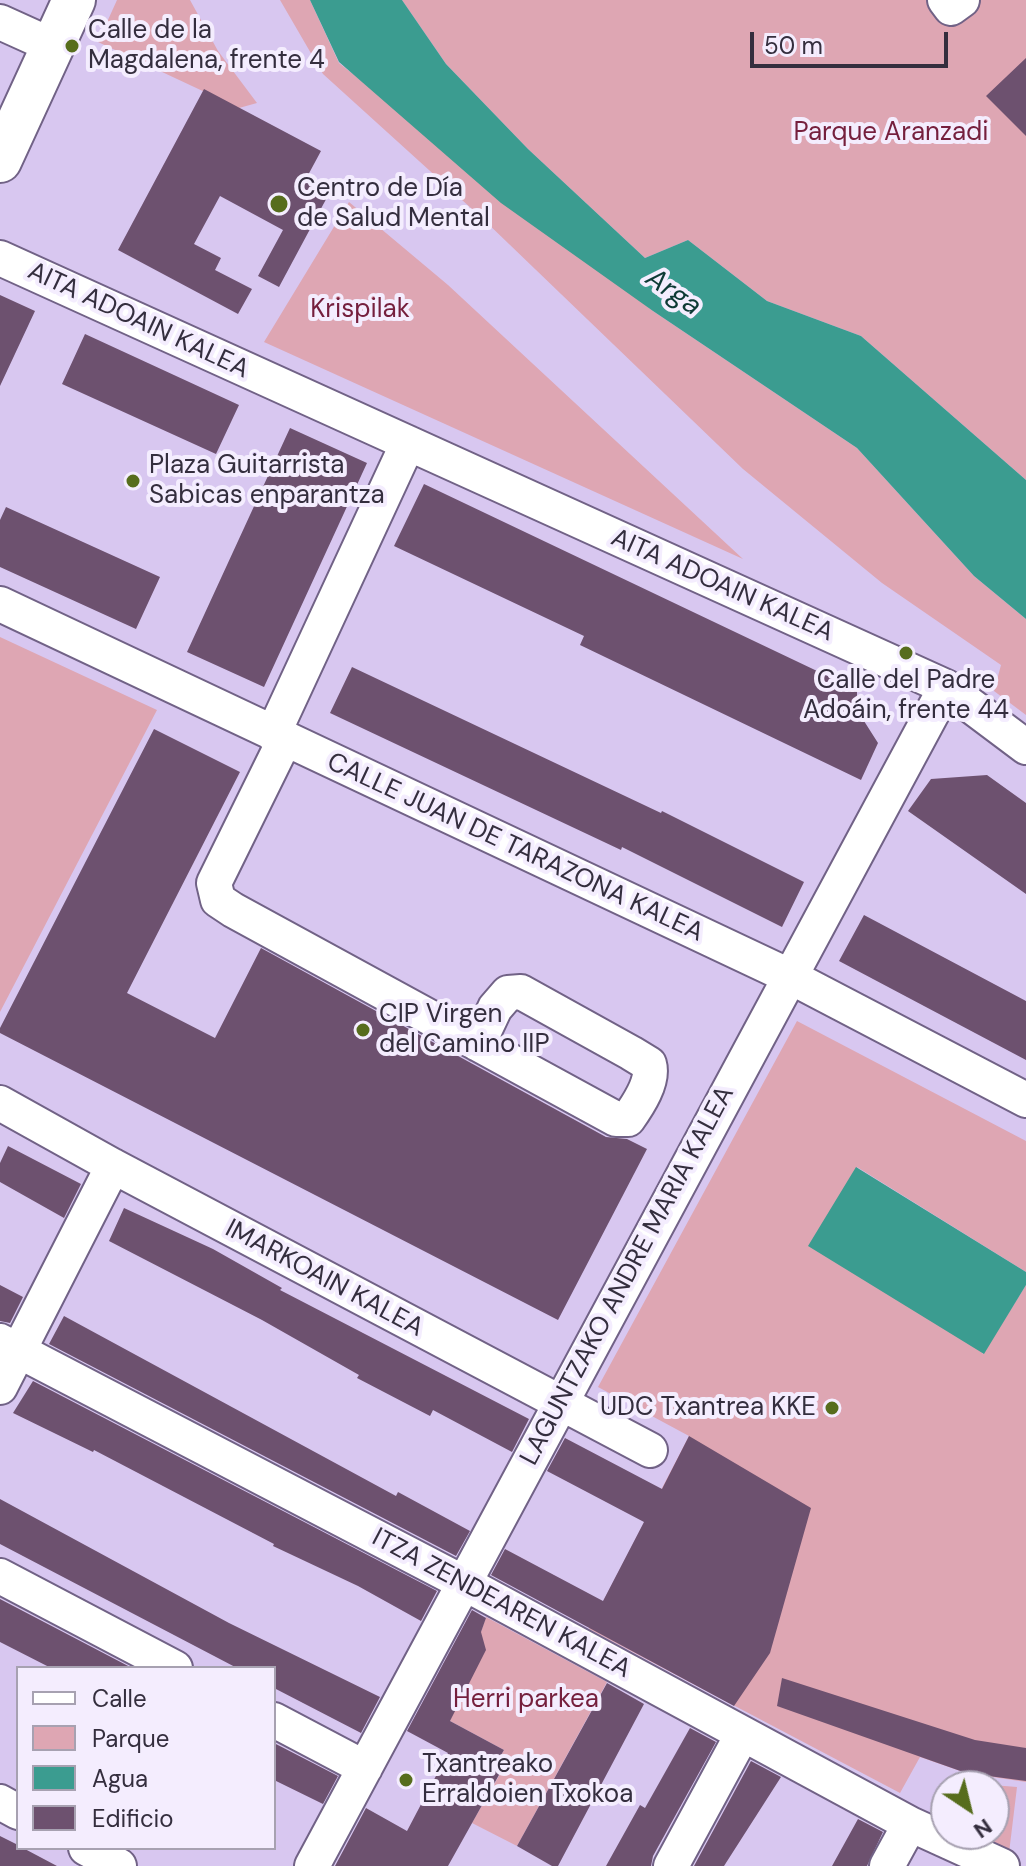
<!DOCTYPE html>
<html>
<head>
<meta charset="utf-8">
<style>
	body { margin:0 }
	#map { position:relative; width:1026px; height:1866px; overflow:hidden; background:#d8c7f0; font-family:"DM Sans",sans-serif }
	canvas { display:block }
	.legend { position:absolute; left:16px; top:1666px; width:260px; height:184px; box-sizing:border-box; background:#f4edfe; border:2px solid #a7a1b1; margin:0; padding:10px 14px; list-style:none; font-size:24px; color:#342e3e }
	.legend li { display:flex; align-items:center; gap:16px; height:40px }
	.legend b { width:40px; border:2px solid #a7a1b1 }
	.north { position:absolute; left:930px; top:1770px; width:80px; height:80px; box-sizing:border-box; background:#f4edfe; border:2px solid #a7a1b1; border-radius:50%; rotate:145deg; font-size:22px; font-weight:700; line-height:32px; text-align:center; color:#342e3e }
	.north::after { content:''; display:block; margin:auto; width:28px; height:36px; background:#576d1d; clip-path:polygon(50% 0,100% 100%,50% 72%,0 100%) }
	.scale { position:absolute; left:750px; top:32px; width:198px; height:36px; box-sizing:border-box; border:4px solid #342e3e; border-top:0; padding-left:10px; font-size:24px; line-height:28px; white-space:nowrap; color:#342e3e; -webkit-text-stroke:6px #f4edfe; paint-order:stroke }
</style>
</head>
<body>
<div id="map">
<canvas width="1026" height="1866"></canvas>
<ul class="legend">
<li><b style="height:10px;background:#fff"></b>Calle</li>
<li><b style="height:22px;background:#dea6b3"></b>Parque</li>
<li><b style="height:22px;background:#3b9c90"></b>Agua</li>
<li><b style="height:22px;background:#6d516f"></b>Edificio</li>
</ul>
<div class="north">N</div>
<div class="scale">50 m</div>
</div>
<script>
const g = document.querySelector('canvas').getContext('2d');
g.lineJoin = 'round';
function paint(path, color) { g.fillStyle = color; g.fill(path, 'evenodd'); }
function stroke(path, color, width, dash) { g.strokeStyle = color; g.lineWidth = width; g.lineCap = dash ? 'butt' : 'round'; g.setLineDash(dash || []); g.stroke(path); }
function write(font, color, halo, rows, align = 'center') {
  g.font = font + ' "DM Sans",sans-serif'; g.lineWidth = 8; g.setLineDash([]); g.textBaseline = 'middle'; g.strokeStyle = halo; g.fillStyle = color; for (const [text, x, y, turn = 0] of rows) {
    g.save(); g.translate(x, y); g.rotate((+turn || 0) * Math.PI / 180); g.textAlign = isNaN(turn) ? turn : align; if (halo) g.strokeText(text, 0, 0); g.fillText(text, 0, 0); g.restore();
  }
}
paint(new Path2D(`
	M 117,0 L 190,0 L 218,51 L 257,103 L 239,108 L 98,42 Z
	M 280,0 L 310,0 L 339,63 L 653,311 L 857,448 L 974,576 L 1026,619 L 1026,715 L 994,691 L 1001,665 L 882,583 L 743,469 L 483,219 L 323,74 Z
	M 402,0 L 1026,0 L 1026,480 L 861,336 L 767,301 L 688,240 L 645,258 L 528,149 L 446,64 Z
	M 349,202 L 448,285 L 743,559 L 264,342 Z
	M 0,637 L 157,710 L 0,1012 Z
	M 797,1021 L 1026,1141 L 1026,1272 L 857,1167 L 983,1354 L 1026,1285 L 1026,1782 L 966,1773 L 920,1757 L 900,1793 L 589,1629 L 689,1436 L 598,1387 Z
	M 486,1617 L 607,1682 L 517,1846 L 472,1823 L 504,1767 L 497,1762 L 504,1750 L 450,1721 Z
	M 955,1782 L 1017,1787 L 1009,1853 L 974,1834 L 994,1834 L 994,1786 L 953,1786 Z`), '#dea6b3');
paint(new Path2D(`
	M 310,0 L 402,0 L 446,64 L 528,149 L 645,258 L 688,240 L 767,301 L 861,336 L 1026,480 L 1026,619 L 974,576 L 857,448 L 653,311 L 501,203 L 339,62 Z
	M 856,1167 L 1026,1272 L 1026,1285 L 984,1354 L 808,1246 Z`), '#3b9c90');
paint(new Path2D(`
	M 1026,58 L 1026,136 L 986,96 Z
	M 204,89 L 321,151 L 307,177 L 331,190 L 279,287 L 258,276 L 283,230 L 220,196 L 194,244 L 221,258 L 215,270 L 252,289 L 238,314 L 118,250 Z
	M 0,295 L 35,311 L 0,386 Z
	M 85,334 L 239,405 L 216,454 L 62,384 Z
	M 290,428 L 367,463 L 264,687 L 187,652 Z
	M 424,484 L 857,690 L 857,710 L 878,743 L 861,780 L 580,645 L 584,636 L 394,546 Z
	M 6,507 L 160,577 L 136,629 L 0,567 L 0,520 Z
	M 352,667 L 661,813 L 662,811 L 804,882 L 782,927 L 622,847 L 621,850 L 330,713 Z
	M 154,729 L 240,772 L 127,993 L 215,1038 L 261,948 L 606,1137 L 627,1139 L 647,1149 L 558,1320 L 0,1033 L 0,1028 Z
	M 987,775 L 1026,803 L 1026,894 L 908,811 L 931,779 Z
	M 864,915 L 1026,1001 L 1026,1060 L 839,961 Z
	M 8,1146 L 81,1184 L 64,1218 L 0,1182 L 0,1163 Z
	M 124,1208 L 213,1249 L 282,1288 L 280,1290 L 529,1419 L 512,1452 L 433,1410 L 430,1416 L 357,1378 L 359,1375 L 262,1320 L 109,1241 Z
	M 0,1285 L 23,1297 L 10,1323 L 0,1321 Z
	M 64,1316 L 396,1496 L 398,1492 L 470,1531 L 456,1556 L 49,1344 Z
	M 33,1381 L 437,1591 L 421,1621 L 358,1586 L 273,1546 L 274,1544 L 94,1450 L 93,1452 L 13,1413 Z
	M 689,1436 L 811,1508 L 770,1653 L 734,1706 L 491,1575 L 505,1549 L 603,1601 L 644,1522 L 547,1471 L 565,1438 L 662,1489 Z
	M 0,1499 L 229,1623 L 380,1697 L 361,1733 L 274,1688 L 274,1668 L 237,1668 L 0,1544 Z
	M 0,1599 L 132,1668 L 51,1668 L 0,1642 Z
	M 472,1610 L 486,1618 L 481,1632 L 486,1650 L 450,1721 L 504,1750 L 497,1762 L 504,1766 L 448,1866 L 335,1866 L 366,1808 L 407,1831 L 448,1753 L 407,1731 Z
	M 782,1678 L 975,1740 L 1026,1748 L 1026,1781 L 966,1773 L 777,1706 Z
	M 607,1683 L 644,1704 L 558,1866 L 552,1866 L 517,1846 Z
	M 690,1728 L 716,1742 L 653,1856 L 651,1866 L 606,1866 L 640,1805 L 645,1808 Z
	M 274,1743 L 338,1776 L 323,1804 L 274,1780 Z
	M 751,1761 L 781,1777 L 724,1866 L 694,1866 Z
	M 858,1819 L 883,1832 L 867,1866 L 832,1866 Z
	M 0,1836 L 18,1845 L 18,1848 L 23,1848 L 57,1866 L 0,1866 Z`), '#6d516f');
const minor = new Path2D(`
	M 945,0 L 951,8 L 962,0
	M 0,22 L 53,46
	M 0,258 L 946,687 L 1026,747
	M 0,604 L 789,976 L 1026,1100
	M 273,734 L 408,443
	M 285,739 L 214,883 L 218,900 L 233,910 L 616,1119 L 628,1119 C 638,1105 654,1081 649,1064 L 631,1053 L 521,992 L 508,993 L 495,1008 L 478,1044
	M 0,1103 L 113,1166 L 650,1450
	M 0,1341 L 464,1583 L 910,1824 L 1002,1866
	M 0,1387 L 113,1166
	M 0,1576 L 175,1668
	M 274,1720 L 365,1768
	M 0,1802 L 18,1812
	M 86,1848 L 119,1866
	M 312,1866 L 946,687
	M 671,1866 L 742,1735
	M 887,1866 L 910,1824`);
const major = new Path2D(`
	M 0,161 L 74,0`);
stroke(minor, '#716286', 38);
stroke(major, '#716286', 46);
stroke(minor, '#fff', 34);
stroke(major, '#fff', 42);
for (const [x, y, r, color] of [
	[72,46,8,"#576d1d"],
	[279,204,10,"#576d1d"],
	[133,481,8,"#576d1d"],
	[906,653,8,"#576d1d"],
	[363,1030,8,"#576d1d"],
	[832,1408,8,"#576d1d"],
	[406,1780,8,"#576d1d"]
]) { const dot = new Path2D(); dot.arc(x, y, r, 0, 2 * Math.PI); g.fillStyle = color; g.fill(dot); stroke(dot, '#f4edfe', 3); }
write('26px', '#342e3e', '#f4edfe', [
	["Calle de la",88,31],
	["Magdalena, frente 4",88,61],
	["Centro de Día",297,189],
	["de Salud Mental",297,219],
	["Plaza Guitarrista",149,466],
	["Sabicas enparantza",149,496],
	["Calle del Padre",906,681,"center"],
	["Adoáin, frente 44",906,711,"center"],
	["CIP Virgen",379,1015],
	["del Camino IIP",379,1045],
	["UDC Txantrea KKE",816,1408,"right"],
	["Txantreako",422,1765],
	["Erraldoien Txokoa",422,1795]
], 'left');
write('26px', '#751f3d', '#f4edfe', [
	["Parque Aranzadi",891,133],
	["Krispilak",360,310],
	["Herri parkea",526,1700]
]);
write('26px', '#342e3e', '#f4edfe', [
	["AITA ADOAIN KALEA",138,321,25],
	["AITA ADOAIN KALEA",722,586,24],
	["CALLE JUAN DE TARAZONA KALEA",515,848,25],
	["LAGUNTZAKO ANDRE MARIA KALEA",628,1276,-62],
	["IMARKOAIN KALEA",324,1279,28],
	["ITZA ZENDEAREN KALEA",501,1604,28]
]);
write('italic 28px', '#0d3a35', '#f4edfe', [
	["Arga",673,293,35]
]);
</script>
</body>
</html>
